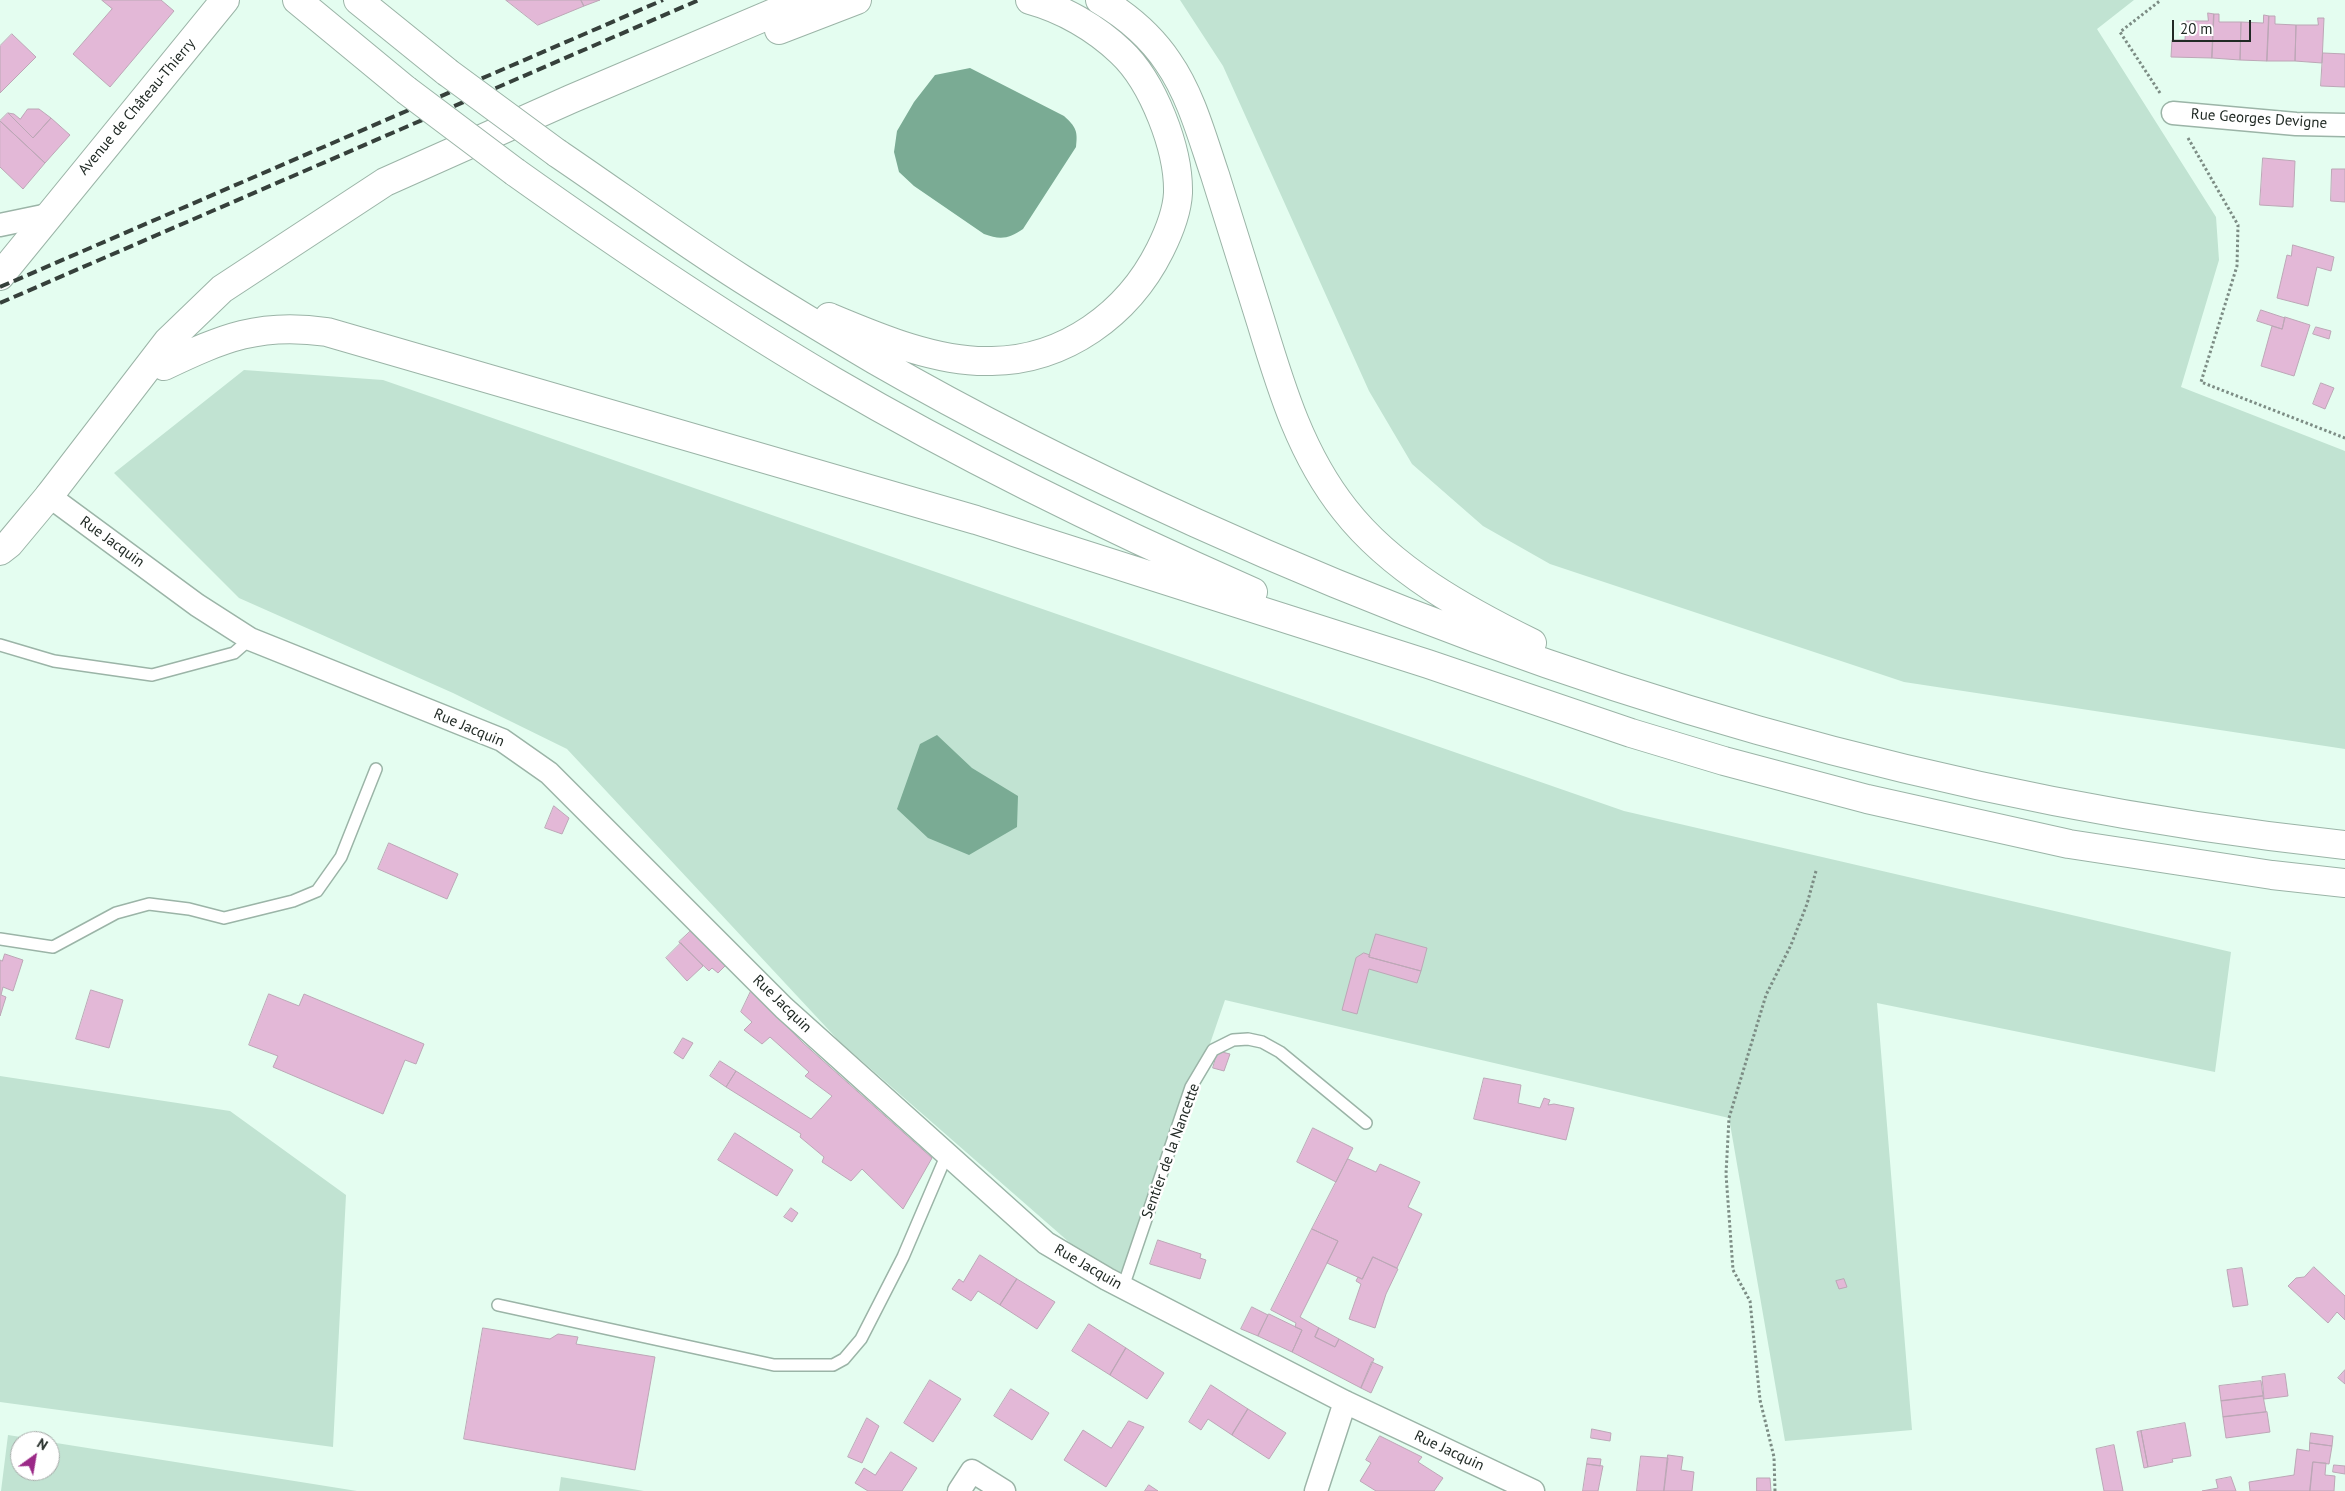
<!DOCTYPE html>
<html>
<head>
<meta charset="utf-8">
<style>
	body { margin:0 }
	#map { position:relative; width:2345px; height:1491px; overflow:hidden; background:#e4fdf0; font-family:"PT Sans",sans-serif }
	canvas { display:block }
	.north { position:absolute; left:10px; top:1431px; width:50px; height:50px; box-sizing:border-box; background:#fff; border:1px solid #a6aaa8; border-radius:50%; rotate:32deg; font-size:14px; font-weight:700; line-height:20px; text-align:center; color:#212a25 }
	.north::after { content:''; display:block; margin:auto; width:18px; height:22px; background:#9b2987; clip-path:polygon(50% 0,100% 100%,50% 72%,0 100%) }
	.scale { position:absolute; left:2172px; top:20px; width:79px; height:22px; box-sizing:border-box; border:2px solid #212a25; border-top:0; padding-left:6px; font-size:15px; line-height:18px; white-space:nowrap; color:#212a25; -webkit-text-stroke:4px #fff; paint-order:stroke }
</style>
</head>
<body>
<div id="map">
<canvas width="2345" height="1491"></canvas>
<div class="north">N</div>
<div class="scale">20 m</div>
</div>
<script>
const g = document.querySelector('canvas').getContext('2d');
g.lineJoin = 'round';
function paint(path, color) { g.fillStyle = color; g.fill(path, 'evenodd'); }
function stroke(path, color, width, dash) { g.strokeStyle = color; g.lineWidth = width; g.lineCap = dash ? 'butt' : 'round'; g.setLineDash(dash || []); g.stroke(path); }
function write(font, color, halo, rows, align = 'center') {
  g.font = font + ' "PT Sans",sans-serif'; g.lineWidth = 5; g.setLineDash([]); g.textBaseline = 'middle'; g.strokeStyle = halo; g.fillStyle = color; for (const [text, x, y, turn = 0] of rows) {
    g.save(); g.translate(x, y); g.rotate((+turn || 0) * Math.PI / 180); g.textAlign = isNaN(turn) ? turn : align; if (halo) g.strokeText(text, 0, 0); g.fillText(text, 0, 0); g.restore();
  }
}
paint(new Path2D(`
	M 1180,0 L 2134,0 L 2097,29 L 2216,217 L 2219,260 L 2181,387 L 2345,451 L 2345,749 L 1904,682 L 1550,564 L 1483,526 L 1412,464 L 1369,391 L 1223,66 Z
	M 244,370 L 383,380 L 1624,811 L 2231,952 L 2215,1072 L 1877,1003 L 1912,1430 L 1785,1441 L 1729,1118 L 1225,1000 L 1125,1291 L 839,1041 L 567,749 L 453,693 L 239,598 L 114,473 Z
	M 0,1076 L 230,1111 L 346,1195 L 333,1447 L 0,1402 Z
	M 8,1435 L 46,1441 L 20,1441 L 20,1471 L 50,1471 L 50,1442 L 357,1491 L 1,1491 Z
	M 561,1477 L 644,1491 L 559,1491 Z`), '#c1e3d2');
paint(new Path2D(`
	M 970,68 L 1064,116 C 1076,127 1078,131 1076,147 L 1023,229 C 1009,239 1000,240 984,234 L 914,186 L 899,172 L 894,152 L 897,131 L 914,102 L 935,75 Z
	M 937,735 L 972,768 L 1018,796 L 1017,827 L 969,855 L 928,838 L 897,809 L 920,744 Z`), '#7aab94');
const building = new Path2D(`
	M 102,0 L 161,0 L 174,11 L 110,87 L 73,54 L 112,9 Z
	M 506,0 L 581,0 L 584,6 L 538,25 Z
	M 581,0 L 600,0 L 584,6 Z
	M 2208,13 L 2214,14 L 2212,58 L 2171,57 L 2172,40 L 2185,40 L 2186,21 L 2208,21 Z
	M 2214,14 L 2219,14 L 2219,22 L 2241,22 L 2240,60 L 2212,58 Z
	M 2264,15 L 2269,16 L 2267,61 L 2240,60 L 2241,22 L 2263,23 Z
	M 2269,16 L 2275,16 L 2275,24 L 2296,25 L 2295,61 L 2267,61 Z
	M 2318,18 L 2324,18 L 2322,63 L 2295,61 L 2296,25 L 2318,25 Z
	M 12,34 L 36,57 L 0,93 L 0,46 Z
	M 2323,53 L 2345,54 L 2345,87 L 2321,86 Z
	M 28,109 L 39,109 L 51,118 L 33,138 L 8,113 L 14,114 L 20,119 Z
	M 8,113 L 33,138 L 51,118 L 70,135 L 45,163 L 0,121 Z
	M 0,121 L 45,163 L 23,189 L 0,167 Z
	M 2263,158 L 2295,161 L 2293,207 L 2260,205 Z
	M 2332,169 L 2345,169 L 2345,202 L 2331,201 Z
	M 2293,245 L 2334,257 L 2331,271 L 2317,267 L 2308,306 L 2277,298 L 2287,255 L 2291,256 Z
	M 2261,310 L 2285,318 L 2282,329 L 2257,321 Z
	M 2285,317 L 2310,325 L 2294,376 L 2261,366 L 2272,326 L 2282,329 Z
	M 2316,327 L 2331,331 L 2329,339 L 2313,334 Z
	M 2321,383 L 2334,388 L 2325,409 L 2313,404 Z
	M 554,806 L 569,818 L 562,834 L 545,828 Z
	M 389,843 L 458,874 L 447,899 L 378,869 Z
	M 693,929 L 728,963 L 718,973 L 712,968 L 709,971 L 679,942 Z
	M 1376,934 L 1427,948 L 1421,971 L 1369,957 Z
	M 681,943 L 703,966 L 687,981 L 666,958 Z
	M 1364,953 L 1370,955 L 1369,957 L 1421,971 L 1417,983 L 1369,969 L 1357,1014 L 1342,1010 L 1356,958 Z
	M 5,954 L 23,960 L 13,991 L 3,987 L 1,995 L 6,997 L 0,1016 L 0,960 L 2,961 Z
	M 752,989 L 802,1042 L 932,1158 L 903,1209 L 862,1169 L 851,1181 L 822,1162 L 824,1157 L 800,1137 L 801,1134 L 726,1087 L 736,1071 L 811,1119 L 832,1096 L 805,1076 L 809,1072 L 770,1037 L 762,1044 L 744,1030 L 752,1022 L 741,1012 Z
	M 91,990 L 123,1000 L 109,1048 L 76,1039 Z
	M 269,994 L 299,1006 L 304,994 L 424,1044 L 416,1064 L 405,1060 L 383,1114 L 273,1067 L 278,1056 L 249,1045 Z
	M 683,1038 L 693,1043 L 683,1059 L 674,1053 Z
	M 1218,1051 L 1230,1054 L 1224,1071 L 1213,1068 Z
	M 720,1061 L 736,1071 L 726,1087 L 710,1076 Z
	M 1484,1078 L 1521,1085 L 1518,1103 L 1540,1108 L 1544,1098 L 1550,1100 L 1548,1105 L 1554,1104 L 1574,1108 L 1566,1140 L 1474,1119 Z
	M 1313,1128 L 1353,1148 L 1336,1182 L 1297,1162 Z
	M 735,1133 L 793,1170 L 777,1196 L 718,1160 Z
	M 1348,1159 L 1376,1172 L 1380,1164 L 1420,1182 L 1408,1207 L 1422,1214 L 1397,1268 L 1373,1257 L 1362,1279 L 1327,1263 L 1338,1241 L 1312,1229 Z
	M 791,1208 L 798,1213 L 792,1222 L 784,1217 Z
	M 1312,1229 L 1338,1241 L 1300,1317 L 1319,1328 L 1315,1337 L 1335,1347 L 1339,1339 L 1374,1359 L 1361,1388 L 1292,1352 L 1302,1330 L 1295,1327 L 1296,1323 L 1271,1310 Z
	M 1158,1240 L 1201,1254 L 1200,1258 L 1206,1260 L 1200,1279 L 1150,1264 Z
	M 980,1255 L 1017,1279 L 1000,1305 L 978,1291 L 971,1301 L 952,1289 L 959,1279 L 963,1282 Z
	M 1373,1257 L 1398,1269 L 1386,1294 L 1375,1328 L 1349,1319 L 1361,1284 L 1356,1281 L 1358,1277 L 1362,1279 Z
	M 2314,1267 L 2345,1296 L 2345,1320 L 2337,1312 L 2328,1323 L 2288,1286 L 2296,1278 L 2304,1277 Z
	M 2242,1268 L 2248,1305 L 2233,1307 L 2227,1270 Z
	M 1017,1279 L 1055,1302 L 1037,1329 L 1000,1305 Z
	M 1844,1279 L 1847,1287 L 1839,1289 L 1836,1281 Z
	M 1252,1307 L 1268,1315 L 1258,1336 L 1241,1329 Z
	M 1269,1314 L 1302,1330 L 1292,1352 L 1258,1336 Z
	M 1089,1324 L 1126,1348 L 1110,1375 L 1072,1351 Z
	M 483,1328 L 550,1339 L 558,1334 L 578,1337 L 576,1344 L 655,1357 L 635,1470 L 464,1439 Z
	M 1319,1328 L 1339,1339 L 1335,1347 L 1315,1337 Z
	M 1126,1348 L 1164,1373 L 1147,1399 L 1110,1375 Z
	M 1372,1362 L 1383,1367 L 1371,1393 L 1361,1388 Z
	M 2345,1370 L 2345,1384 L 2338,1378 Z
	M 2285,1374 L 2288,1396 L 2264,1399 L 2262,1377 Z
	M 930,1380 L 961,1399 L 933,1442 L 904,1423 Z
	M 2261,1381 L 2263,1396 L 2221,1401 L 2219,1386 Z
	M 1211,1385 L 1248,1409 L 1232,1435 L 1208,1419 L 1201,1430 L 1189,1422 Z
	M 1011,1389 L 1049,1413 L 1032,1440 L 994,1416 Z
	M 2263,1396 L 2266,1412 L 2223,1417 L 2221,1401 Z
	M 1248,1409 L 1286,1433 L 1269,1459 L 1232,1435 Z
	M 2267,1412 L 2270,1432 L 2226,1438 L 2223,1417 Z
	M 867,1418 L 879,1426 L 862,1463 L 848,1457 Z
	M 1129,1421 L 1144,1427 L 1106,1487 L 1064,1460 L 1083,1430 L 1111,1448 Z
	M 2185,1423 L 2191,1456 L 2172,1459 L 2173,1462 L 2148,1467 L 2141,1431 Z
	M 1592,1429 L 1611,1433 L 1610,1441 L 1591,1438 Z
	M 2141,1431 L 2148,1467 L 2144,1468 L 2137,1432 Z
	M 2311,1433 L 2333,1436 L 2332,1446 L 2310,1443 Z
	M 1380,1436 L 1422,1457 L 1418,1462 L 1443,1478 L 1434,1491 L 1376,1491 L 1360,1481 L 1371,1463 L 1366,1460 Z
	M 2310,1443 L 2332,1446 L 2329,1464 L 2313,1462 L 2310,1491 L 2250,1491 L 2249,1482 L 2294,1475 L 2297,1449 L 2309,1451 Z
	M 2114,1445 L 2123,1491 L 2104,1491 L 2096,1449 Z
	M 891,1452 L 917,1468 L 902,1491 L 868,1491 L 855,1483 L 864,1468 L 875,1475 Z
	M 1668,1455 L 1683,1457 L 1681,1470 L 1694,1472 L 1692,1491 L 1664,1491 Z
	M 1641,1456 L 1668,1458 L 1664,1491 L 1637,1491 Z
	M 1588,1458 L 1601,1459 L 1600,1466 L 1587,1464 Z
	M 2313,1462 L 2326,1463 L 2325,1475 L 2335,1476 L 2334,1491 L 2310,1491 Z
	M 1587,1464 L 1603,1466 L 1598,1491 L 1583,1491 Z
	M 2334,1465 L 2345,1466 L 2345,1474 L 2333,1472 Z
	M 2231,1477 L 2236,1491 L 2202,1491 L 2218,1488 L 2216,1480 Z
	M 1757,1478 L 1770,1478 L 1771,1491 L 1757,1491 Z
	M 1149,1485 L 1158,1491 L 1145,1491 Z`);
paint(building, '#e3b8d7');
stroke(building, '#bca7b6', 1);
const service = new Path2D(`
	M 0,645 L 54,661 L 152,675 L 234,653 L 250,639
	M 0,939 L 53,947 L 116,913 L 149,904 L 189,909 L 224,918 L 293,901 L 317,891 L 341,857 L 376,769
	M 1123,1287 L 1191,1087 L 1213,1050 L 1233,1040 L 1248,1039 L 1262,1042 L 1280,1052 L 1366,1123
	M 498,1305 L 774,1365 L 833,1365 L 844,1359 L 861,1339 L 903,1257 L 947,1154`);
const minor = new Path2D(`
	M 2173,113 L 2296,124 L 2345,125
	M 0,225 L 48,215
	M 49,496 L 197,605 L 250,639 L 502,740 L 549,773 L 784,1008 L 1046,1243 L 1107,1279 L 1345,1402 L 1533,1491
	M 959,1491 L 972,1471 L 1004,1491
	M 1316,1491 L 1345,1402`);
const primary = new Path2D(`
	M 0,276 L 225,0
	M 0,551 L 9,544 L 49,496`);
const trunk = new Path2D(`
	M 297,0 L 406,90
	M 358,0 L 447,72
	M 1100,0 C 1127,16 1150,35 1168,62 C 1191,95 1202,137 1215,175 C 1230,224 1246,273 1261,322 C 1281,388 1301,455 1345,510 C 1392,570 1465,610 1532,643
	M 779,30 L 857,0
	M 557,153 C 619,195 679,239 742,279 C 786,307 831,334 875,360 C 979,420 1088,474 1196,523 C 1559,688 1948,803 2345,845
	M 515,172 C 619,246 724,317 833,381 C 968,460 1110,529 1253,592
	M 829,317 C 879,338 938,363 992,361 C 1065,360 1128,314 1160,250 C 1169,232 1177,213 1178,193 C 1179,149 1153,82 1121,52 C 1096,28 1063,9 1030,0
	M 164,366 C 223,338 260,322 327,332 L 976,520 L 1428,664 L 1631,733 L 1724,761 L 1867,799 L 2069,844 L 2272,875 L 2345,883
	M 49,496 L 168,341 L 222,289 L 385,182 L 571,99 L 804,0`);
stroke(service, '#9bb4a7', 14);
stroke(minor, '#9bb4a7', 25);
stroke(primary, '#9bb4a7', 30);
stroke(trunk, '#9bb4a7', 30);
stroke(new Path2D(`
	M 2160,93 L 2120,32 L 2161,0
	M 2188,138 L 2238,225 L 2237,266 L 2201,382 L 2345,438
	M 1775,1491 L 1774,1457 L 1760,1400 L 1750,1301 L 1733,1270 L 1726,1174 L 1729,1118 L 1766,995 L 1791,945 L 1807,904 L 1816,871`), '#7c8c84', 3, [2.5, 2.5]);
stroke(service, '#fff', 11);
stroke(minor, '#fff', 22);
stroke(primary, '#fff', 28);
stroke(trunk, '#fff', 28);
stroke(new Path2D(`
	M 0,287 L 663,0
	M 0,303 L 699,0`), '#36403b', 4, [10, 5]);
const trunkBridge = new Path2D(`
	M 447,72 L 557,153
	M 406,90 L 515,172`);
stroke(trunkBridge, '#9bb4a7', 30, []);
stroke(trunkBridge, '#fff', 28);
write('15px', '#212a25', '#fff', [
	["Avenue de Château-Thierry",137,107,-50],
	["Rue Georges Devigne",2259,119,4],
	["Rue Jacquin",112,542,36],
	["Rue Jacquin",469,728,23],
	["Rue Jacquin",782,1004,44],
	["Sentier de la Nancette",1171,1151,-70],
	["Rue Jacquin",1088,1267,30],
	["Rue Jacquin",1449,1451,25]
]);
</script>
</body>
</html>
